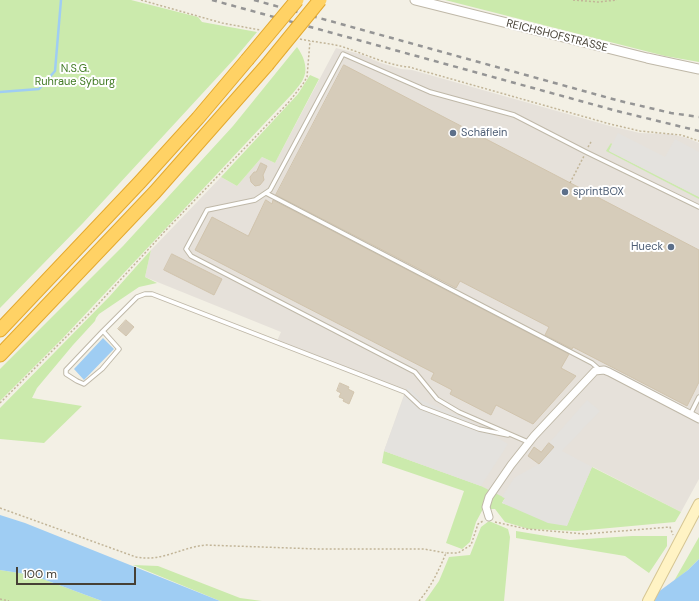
<!DOCTYPE html>
<html>
<head>
<meta charset="utf-8">
<style>
	body { margin:0 }
	#map { position:relative; width:699px; height:601px; overflow:hidden; background:#f3f0e5; font-family:"DM Sans",sans-serif }
	canvas { display:block }
	.scale { position:absolute; left:16px; top:567px; width:120px; height:18px; box-sizing:border-box; border:2px solid #464035; border-top:0; padding-left:5px; font-size:12px; line-height:14px; white-space:nowrap; color:#464035; -webkit-text-stroke:3px #fff; paint-order:stroke }
</style>
</head>
<body>
<div id="map">
<canvas width="699" height="601"></canvas>
<div class="scale">100 m</div>
</div>
<script>
const g = document.querySelector('canvas').getContext('2d');
g.lineJoin = 'round';
function paint(path, color) { g.fillStyle = color; g.fill(path, 'evenodd'); }
function stroke(path, color, width, dash) { g.strokeStyle = color; g.lineWidth = width; g.lineCap = dash ? 'butt' : 'round'; g.setLineDash(dash || []); g.stroke(path); }
function write(font, color, halo, rows, align = 'center') {
  g.font = font + ' "DM Sans",sans-serif'; g.lineWidth = 4; g.setLineDash([]); g.textBaseline = 'middle'; g.strokeStyle = halo; g.fillStyle = color; for (const [text, x, y, turn = 0] of rows) {
    g.save(); g.translate(x, y); g.rotate((+turn || 0) * Math.PI / 180); g.textAlign = isNaN(turn) ? turn : align; if (halo) g.strokeText(text, 0, 0); g.fillText(text, 0, 0); g.restore();
  }
}
paint(new Path2D(`
	M 336,48 L 360,54 L 381,63 L 401,69 L 412,70 L 610,126 L 640,133 L 671,134 L 687,138 L 699,143 L 699,479 L 681,512 L 593,467 L 567,526 L 548,523 L 481,486 L 384,451 L 405,392 L 277,341 L 281,332 L 145,277 L 151,250 L 221,177 L 237,186 L 262,157 L 275,163 Z`), '#e6e1da');
paint(new Path2D(`
	M 0,0 L 131,0 L 198,17 L 202,22 L 257,32 L 236,57 L 83,223 L 0,308 Z
	M 445,0 L 699,0 L 699,62 L 665,56 Z
	M 297,47 C 303,55 308,67 304,77 C 302,83 296,89 293,93 L 62,339 L 0,401 L 0,369 L 123,246 L 233,126 Z
	M 310,75 L 319,79 L 275,163 L 262,157 L 237,186 L 221,177 L 298,94 Z
	M 611,143 L 612,144 L 609,151 L 699,197 L 699,199 L 606,151 Z
	M 151,250 L 145,277 L 157,283 L 139,287 L 99,314 L 96,318 L 95,321 L 73,345 L 37,388 L 32,398 L 82,406 L 44,443 L 0,439 L 0,408 L 109,297 Z
	M 384,451 L 481,486 L 505,498 L 502,503 L 567,525 L 592,467 L 681,512 L 675,522 L 577,531 L 529,529 L 505,522 L 495,509 L 483,509 L 476,522 L 470,542 L 462,549 L 446,543 L 464,491 L 382,463 Z
	M 489,521 L 508,529 L 510,537 L 504,601 L 425,601 L 439,581 L 449,557 L 470,555 L 481,527 Z
	M 516,531 L 570,540 L 632,536 L 667,536 L 667,546 L 649,573 L 625,556 L 516,538 Z
	M 699,537 L 699,559 L 688,570 L 674,581 Z
	M 133,565 L 158,566 L 240,598 L 262,601 L 220,601 Z
	M 0,570 L 32,575 L 102,601 L 0,601 Z`), '#cbeaac');
paint(new Path2D(`
	M 618,133 L 665,157 L 675,139 L 699,152 L 699,197 L 609,151 Z
	M 407,388 L 411,389 L 421,400 L 468,420 L 508,444 L 481,486 L 384,451 Z
	M 587,400 L 600,411 L 562,451 L 592,467 L 567,526 L 548,523 L 502,503 L 505,498 L 502,497 L 514,478 L 539,464 L 549,452 L 550,442 Z`), '#e4e2de');
paint(new Path2D(`
	M 103,338 L 114,349 L 84,380 L 74,369 Z
	M 0,515 L 25,523 L 220,601 L 102,601 L 32,575 L 0,570 Z
	M 699,559 L 699,601 L 646,601 L 688,570 Z`), '#9fcdf3');
stroke(new Path2D(`
	M 0,92 L 39,89 L 55,71 L 61,0`), '#9fcdf3', 2.5);
const building = new Path2D(`
	M 344,65 L 699,250 L 699,382 L 687,406 L 573,347 L 572,349 L 545,335 L 549,327 L 460,281 L 456,288 L 276,195 Z
	M 261,163 L 267,166 L 263,175 L 264,180 L 260,185 L 255,186 L 251,182 L 250,177 L 254,172 L 256,172 Z
	M 266,200 L 272,204 L 273,200 L 569,354 L 561,368 L 576,376 L 533,424 L 496,405 L 491,415 L 450,394 L 452,390 L 431,379 L 434,373 L 195,250 L 212,217 L 248,236 Z
	M 172,254 L 222,279 L 214,295 L 164,270 Z
	M 126,320 L 134,327 L 126,336 L 118,329 Z
	M 340,383 L 349,387 L 348,389 L 354,392 L 349,404 L 343,401 L 344,399 L 339,397 L 341,393 L 337,391 Z
	M 549,443 L 554,447 L 539,464 L 528,456 L 534,447 L 541,452 Z`);
paint(building, '#d6ccba');
stroke(building, '#d1c4ad', 1);
const service = new Path2D(`
	M 266,193 L 592,363 L 600,370
	M 103,331 L 66,370 L 66,374 L 77,381 L 84,384 L 102,369 L 119,349 L 103,331 L 137,297 L 145,294 L 152,294 L 405,392 L 421,407 L 479,429 L 508,435
	M 690,415 L 699,397
	M 528,442 L 459,412 L 437,399 L 415,372 L 191,256 L 186,249 L 207,210 L 255,200 L 270,190 L 343,54 L 430,92 L 514,115 L 586,152 L 699,207`);
const minor = new Path2D(`
	M 489,517 L 486,507 L 489,497 L 511,465 L 534,436 L 595,371 L 604,370 L 609,372 L 699,419`);
const tertiary = new Path2D(`
	M 415,0 L 647,58 L 699,69`);
const secondary = new Path2D(`
	M 648,601 L 699,504`);
const motorway = new Path2D(`
	M 0,330 L 140,182 L 198,118 L 247,60
	M 0,355 L 155,192 L 267,65`);
stroke(service, '#bfb8a8', 5.5);
stroke(minor, '#bfb8a8', 9);
stroke(tertiary, '#bfb8a8', 11);
stroke(secondary, '#d6c693', 12);
stroke(motorway, '#e4a92f', 15);
stroke(new Path2D(`
	M 141,0 L 222,23 L 260,30
	M 573,0 L 598,2 L 617,0
	M 300,39 C 314,42 327,43 340,46 C 363,53 386,65 409,67 L 610,124 L 640,131 L 681,135 L 699,141
	M 588,147 L 591,142
	M 570,183 L 584,156
	M 0,403 L 91,312 L 166,230 L 288,103 L 303,84 L 307,77 L 310,41
	M 0,508 L 136,557 C 161,562 180,548 205,545 L 318,549 L 424,549 L 446,553
	M 495,522 L 527,529 L 585,534 L 670,527 L 673,535
	M 0,599 L 9,601
	M 419,601 C 431,587 439,570 446,553 L 458,553 L 471,545 L 478,524 L 483,521`), '#c2b598', 1.5, [2, 2]);
stroke(service, '#fff', 3.5);
stroke(minor, '#fff', 7);
stroke(tertiary, '#fff', 9);
stroke(secondary, '#fff3c4', 10);
stroke(motorway, '#ffd265', 13);
stroke(new Path2D(`
	M 212,0 L 617,111 L 699,131
	M 254,0 L 620,101 L 671,113 L 699,117`), '#959595', 2.5, [5, 5]);
const motorwayBridge = new Path2D(`
	M 247,60 L 297,0
	M 267,65 L 320,0`);
stroke(motorwayBridge, '#e4a92f', 15, []);
stroke(motorwayBridge, '#ffd265', 13);
for (const [x, y, r, color] of [
	[453,133,4,"#5c6f8a"],
	[565,192,4,"#5c6f8a"],
	[671,247,4,"#5c6f8a"]
]) { const dot = new Path2D(); dot.arc(x, y, r, 0, 2 * Math.PI); g.fillStyle = color; g.fill(dot); stroke(dot, '#fff', 1.5); }
write('11px', '#464035', '#fff', [
	["REICHSHOFSTRASSE",557,36,14]
]);
write('11px', '#427b25', '#fff', [
	["N.S.G.",75,69],
	["Ruhraue Syburg",75,82]
]);
write('11px', '#4e5e75', '#fff', [
	["Schäflein",461,133],
	["sprintBOX",573,192],
	["Hueck",663,247,"right"]
], 'left');
</script>
</body>
</html>
